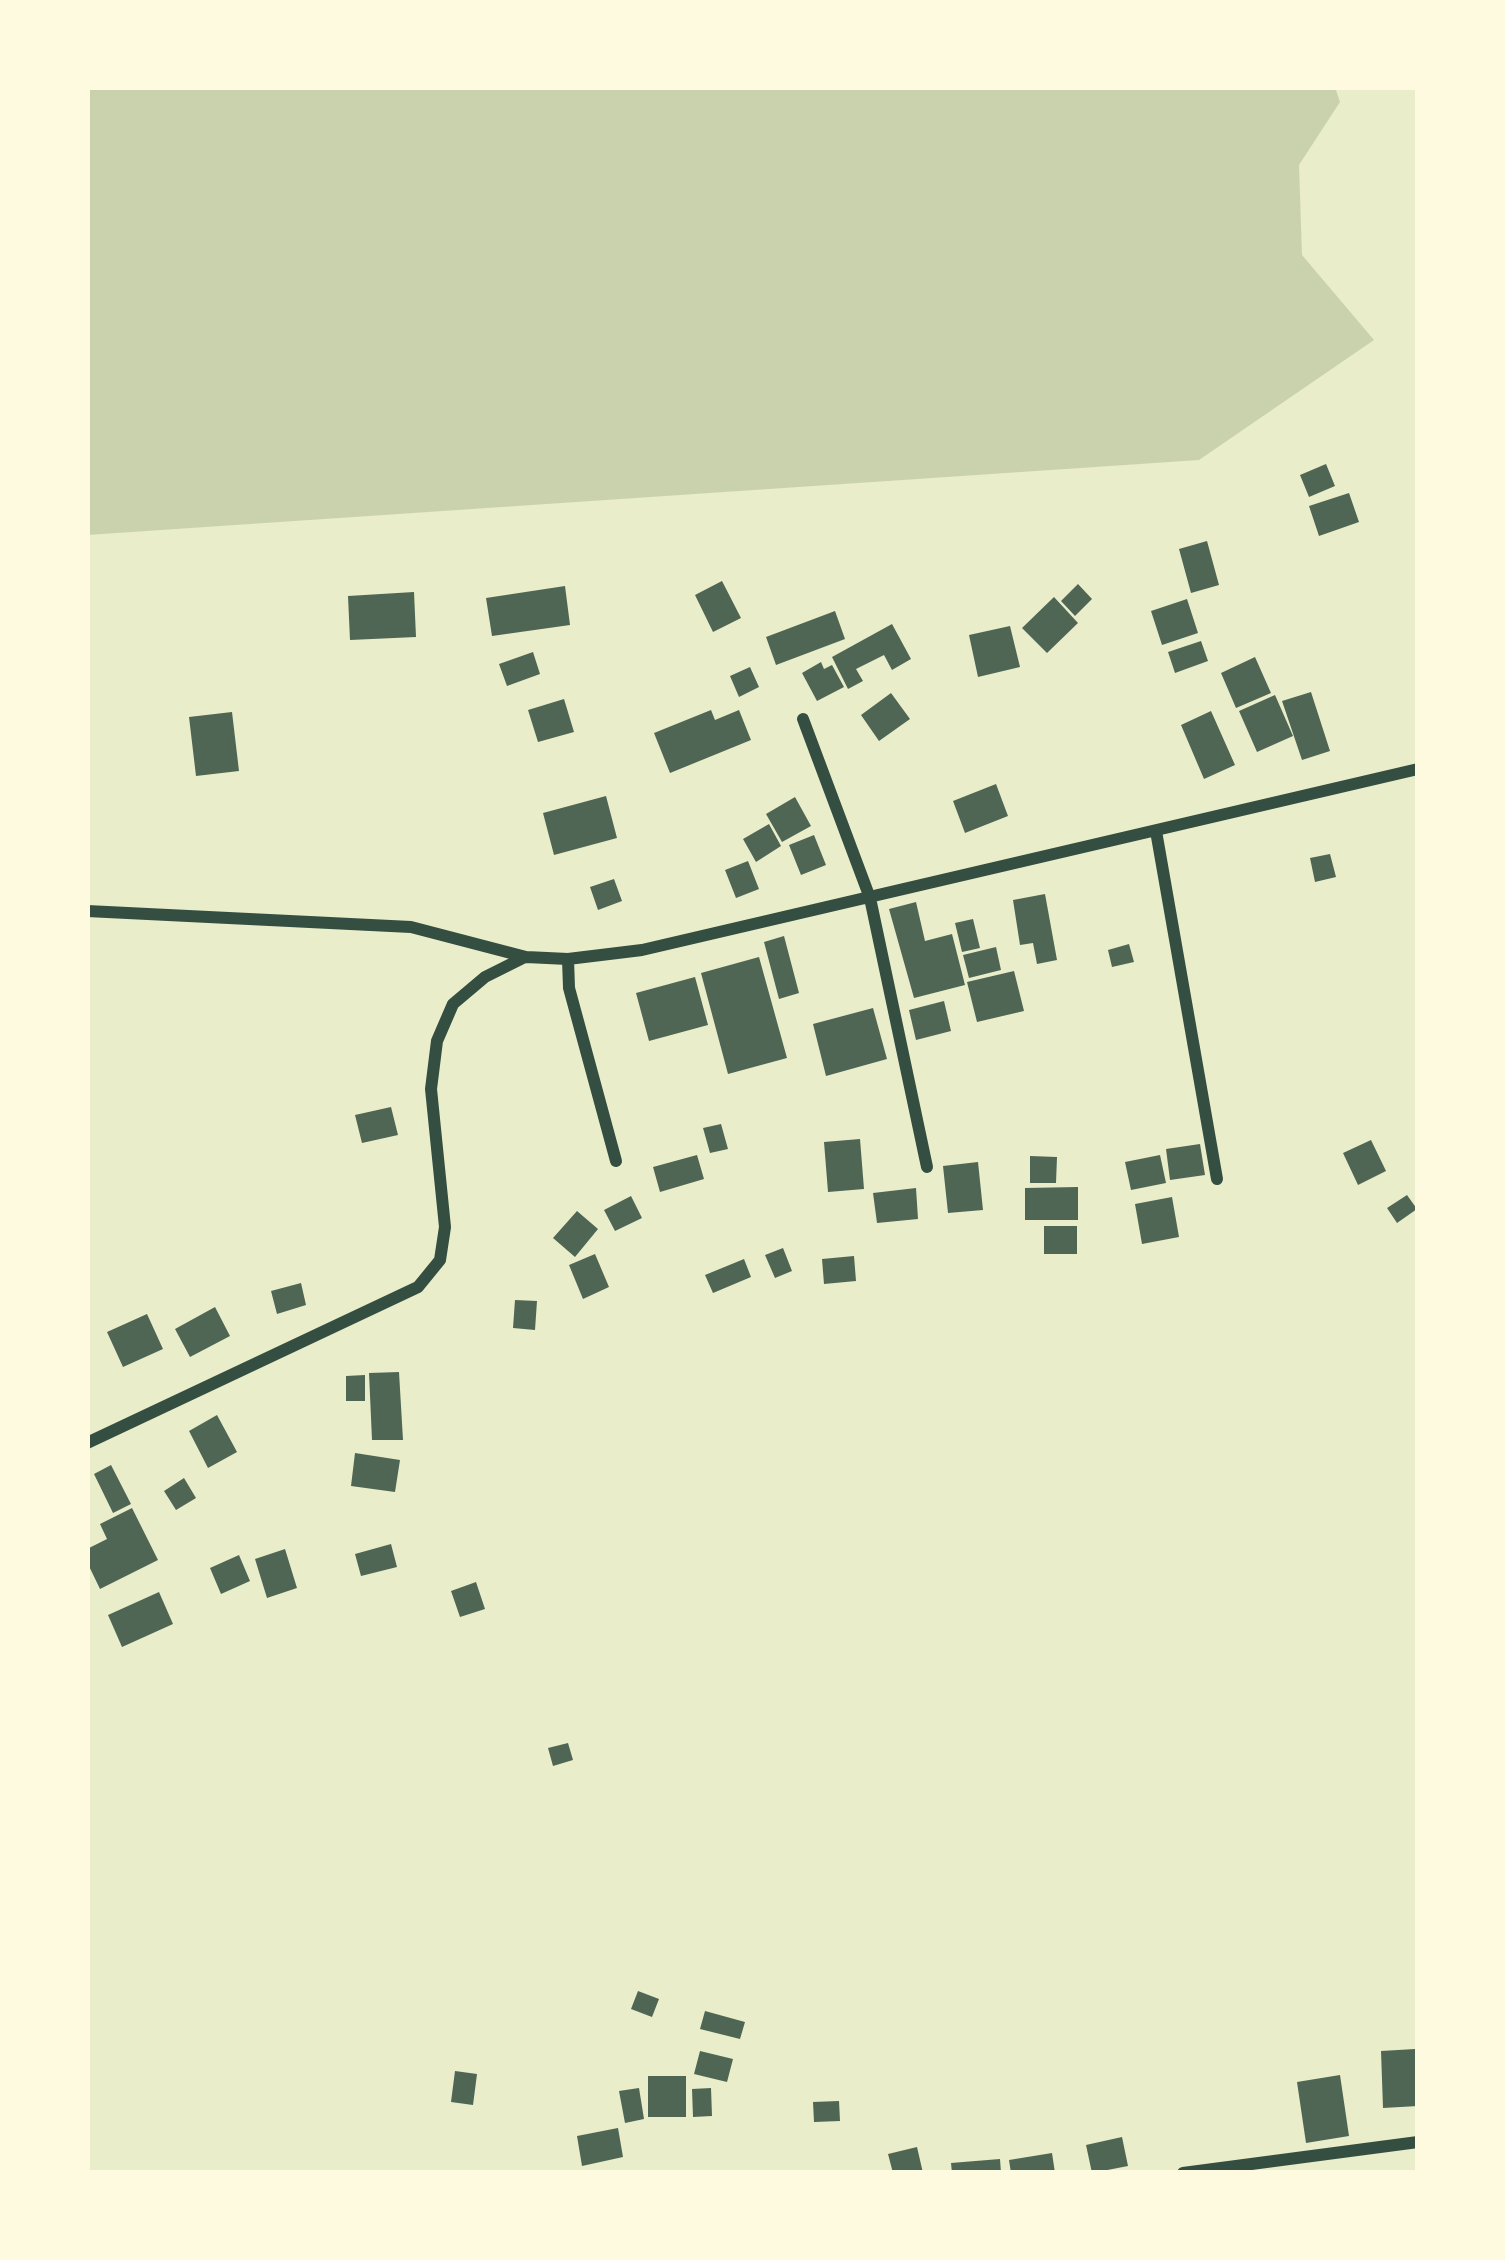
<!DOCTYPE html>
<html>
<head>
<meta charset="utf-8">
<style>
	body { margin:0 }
	#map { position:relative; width:1505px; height:2260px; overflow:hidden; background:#e9edc9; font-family:Arial,sans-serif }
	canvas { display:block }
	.frame { position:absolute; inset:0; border:90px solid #fefae0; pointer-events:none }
</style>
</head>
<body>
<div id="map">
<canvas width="1505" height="2260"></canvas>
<div class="frame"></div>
</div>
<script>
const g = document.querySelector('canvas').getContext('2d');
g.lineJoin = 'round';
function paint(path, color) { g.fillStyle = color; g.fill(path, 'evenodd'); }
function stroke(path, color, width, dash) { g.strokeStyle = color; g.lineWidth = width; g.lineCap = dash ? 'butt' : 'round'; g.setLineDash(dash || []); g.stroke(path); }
paint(new Path2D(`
	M 87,87 L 1335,87 L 1340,102 L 1299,165 L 1302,255 L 1374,340 L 1199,460 L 87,535 Z`), '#cad2ad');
paint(new Path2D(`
	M 1326,464 L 1335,486 L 1309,497 L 1300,475 Z
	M 1349,493 L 1359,522 L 1319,536 L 1309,506 Z
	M 1207,541 L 1219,585 L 1191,593 L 1179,549 Z
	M 722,581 L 741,618 L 713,632 L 695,595 Z
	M 1078,584 L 1092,599 L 1075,616 L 1061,601 Z
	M 565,586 L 570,625 L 492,636 L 486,598 Z
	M 414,592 L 416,637 L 350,640 L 348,596 Z
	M 1054,597 L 1078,623 L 1047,653 L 1022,628 Z
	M 1187,599 L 1198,633 L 1162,645 L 1151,611 Z
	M 835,611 L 845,639 L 776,665 L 766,637 Z
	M 892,624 L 911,659 L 892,670 L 884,655 L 856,669 L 863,681 L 848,689 L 832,657 Z
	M 1010,626 L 1020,667 L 978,677 L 969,635 Z
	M 1201,641 L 1208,661 L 1175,673 L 1168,652 Z
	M 533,652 L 540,674 L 507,686 L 499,664 Z
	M 1255,657 L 1271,693 L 1236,708 L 1221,673 Z
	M 821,662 L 824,669 L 832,665 L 844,687 L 817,701 L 802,673 Z
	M 750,667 L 759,687 L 739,697 L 730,676 Z
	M 1311,692 L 1330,751 L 1302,760 L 1282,701 Z
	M 891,693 L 910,719 L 879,741 L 861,715 Z
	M 1275,695 L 1293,736 L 1257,752 L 1239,711 Z
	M 564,699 L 574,732 L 538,742 L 528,710 Z
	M 711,710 L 715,720 L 739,710 L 751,740 L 670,773 L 654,733 Z
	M 1211,711 L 1235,765 L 1204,779 L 1181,725 Z
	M 232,712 L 239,771 L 196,776 L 189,717 Z
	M 996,784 L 1008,816 L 965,833 L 953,801 Z
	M 606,796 L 617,838 L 554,855 L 543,813 Z
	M 795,797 L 811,826 L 782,842 L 766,814 Z
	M 769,824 L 781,846 L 756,862 L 743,839 Z
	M 814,835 L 826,865 L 801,875 L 789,845 Z
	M 1330,854 L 1336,877 L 1315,882 L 1310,858 Z
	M 748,861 L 759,889 L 736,898 L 725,870 Z
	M 614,879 L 622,901 L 598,910 L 590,887 Z
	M 1045,894 L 1057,960 L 1037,964 L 1033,943 L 1020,945 L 1013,900 Z
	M 916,902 L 925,941 L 952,934 L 965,985 L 914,998 L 889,909 Z
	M 973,919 L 980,948 L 962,952 L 955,923 Z
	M 784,936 L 799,993 L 779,999 L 764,942 Z
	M 1129,944 L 1134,962 L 1112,967 L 1108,950 Z
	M 996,947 L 1001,970 L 969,978 L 963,955 Z
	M 759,957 L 787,1058 L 728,1074 L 701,973 Z
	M 1014,971 L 1024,1011 L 977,1022 L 967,982 Z
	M 695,977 L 708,1025 L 649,1041 L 636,993 Z
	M 944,1001 L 951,1031 L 916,1040 L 909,1010 Z
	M 873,1008 L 887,1059 L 826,1076 L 813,1024 Z
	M 391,1107 L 398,1135 L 362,1143 L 355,1115 Z
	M 721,1124 L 728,1149 L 710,1153 L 703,1128 Z
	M 860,1139 L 864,1189 L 828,1192 L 824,1142 Z
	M 1371,1140 L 1386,1171 L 1358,1185 L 1343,1153 Z
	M 1200,1144 L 1205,1175 L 1170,1180 L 1166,1149 Z
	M 697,1155 L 704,1179 L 660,1192 L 653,1167 Z
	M 1160,1155 L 1166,1183 L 1131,1190 L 1125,1162 Z
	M 1030,1156 L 1057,1157 L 1056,1183 L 1030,1183 Z
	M 978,1162 L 983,1210 L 948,1213 L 943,1166 Z
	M 1078,1187 L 1078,1220 L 1025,1220 L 1025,1188 Z
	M 916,1188 L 918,1219 L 877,1223 L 873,1193 Z
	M 1407,1195 L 1417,1209 L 1397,1223 L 1387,1208 Z
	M 631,1196 L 642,1218 L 615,1231 L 604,1210 Z
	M 1172,1197 L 1179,1237 L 1142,1244 L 1135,1204 Z
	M 577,1211 L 598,1229 L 575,1257 L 553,1238 Z
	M 1044,1226 L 1077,1226 L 1077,1254 L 1044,1254 Z
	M 783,1248 L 792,1271 L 775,1278 L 765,1255 Z
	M 595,1254 L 609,1287 L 583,1299 L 569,1265 Z
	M 854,1256 L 856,1281 L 824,1284 L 822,1259 Z
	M 744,1259 L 751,1277 L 713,1293 L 705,1275 Z
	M 301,1283 L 306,1305 L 277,1314 L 271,1291 Z
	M 515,1300 L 537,1301 L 535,1330 L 513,1328 Z
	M 215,1307 L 230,1336 L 190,1357 L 175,1329 Z
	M 147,1314 L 163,1349 L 123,1367 L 107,1332 Z
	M 399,1372 L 403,1440 L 372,1440 L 369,1373 Z
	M 365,1375 L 365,1401 L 346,1401 L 346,1376 Z
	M 217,1415 L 237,1452 L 208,1468 L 189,1431 Z
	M 355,1453 L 400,1460 L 395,1492 L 351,1486 Z
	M 111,1465 L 131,1504 L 113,1513 L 94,1474 Z
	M 184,1478 L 196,1498 L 176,1510 L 164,1491 Z
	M 132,1508 L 158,1560 L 100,1589 L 87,1562 L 87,1549 L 107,1539 L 100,1524 Z
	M 391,1544 L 397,1567 L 361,1576 L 355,1554 Z
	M 285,1549 L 297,1588 L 267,1598 L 255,1559 Z
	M 239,1555 L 250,1581 L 221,1594 L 210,1568 Z
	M 476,1582 L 485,1609 L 460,1617 L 451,1591 Z
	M 159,1592 L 173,1624 L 122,1647 L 108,1615 Z
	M 568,1743 L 573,1760 L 553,1766 L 548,1748 Z
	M 638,1991 L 659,1999 L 652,2017 L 631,2009 Z
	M 705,2011 L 745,2022 L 740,2039 L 700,2029 Z
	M 1415,2049 L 1418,2106 L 1383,2108 L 1381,2051 Z
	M 700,2051 L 733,2059 L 727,2082 L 694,2074 Z
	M 455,2071 L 477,2074 L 473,2105 L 451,2102 Z
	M 1340,2075 L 1349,2136 L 1306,2143 L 1297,2082 Z
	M 648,2076 L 686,2076 L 686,2117 L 648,2117 Z
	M 639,2088 L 644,2119 L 625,2123 L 619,2091 Z
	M 711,2088 L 712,2116 L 693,2117 L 692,2089 Z
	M 839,2101 L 840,2121 L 814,2122 L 813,2102 Z
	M 618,2128 L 623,2157 L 582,2166 L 577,2136 Z
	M 1122,2137 L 1128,2166 L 1092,2173 L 1086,2145 Z
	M 917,2147 L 923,2173 L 893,2173 L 888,2154 Z
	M 1052,2153 L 1055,2173 L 1011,2173 L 1009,2160 Z
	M 1000,2159 L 1001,2173 L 952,2173 L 951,2163 Z`), '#4f6655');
stroke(new Path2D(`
	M 803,719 L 870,898 L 927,1167
	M 1156,831 L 1217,1179
	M 87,911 L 411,927 L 526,957 L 568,959 L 642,950 L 1418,769
	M 568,959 L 569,988 L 616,1161
	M 87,1443 L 418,1287 L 440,1260 L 445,1227 L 431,1089 L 437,1041 L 453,1004 L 485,977 L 525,957
	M 1183,2173 L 1418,2142`), '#344e41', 12);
</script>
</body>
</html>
